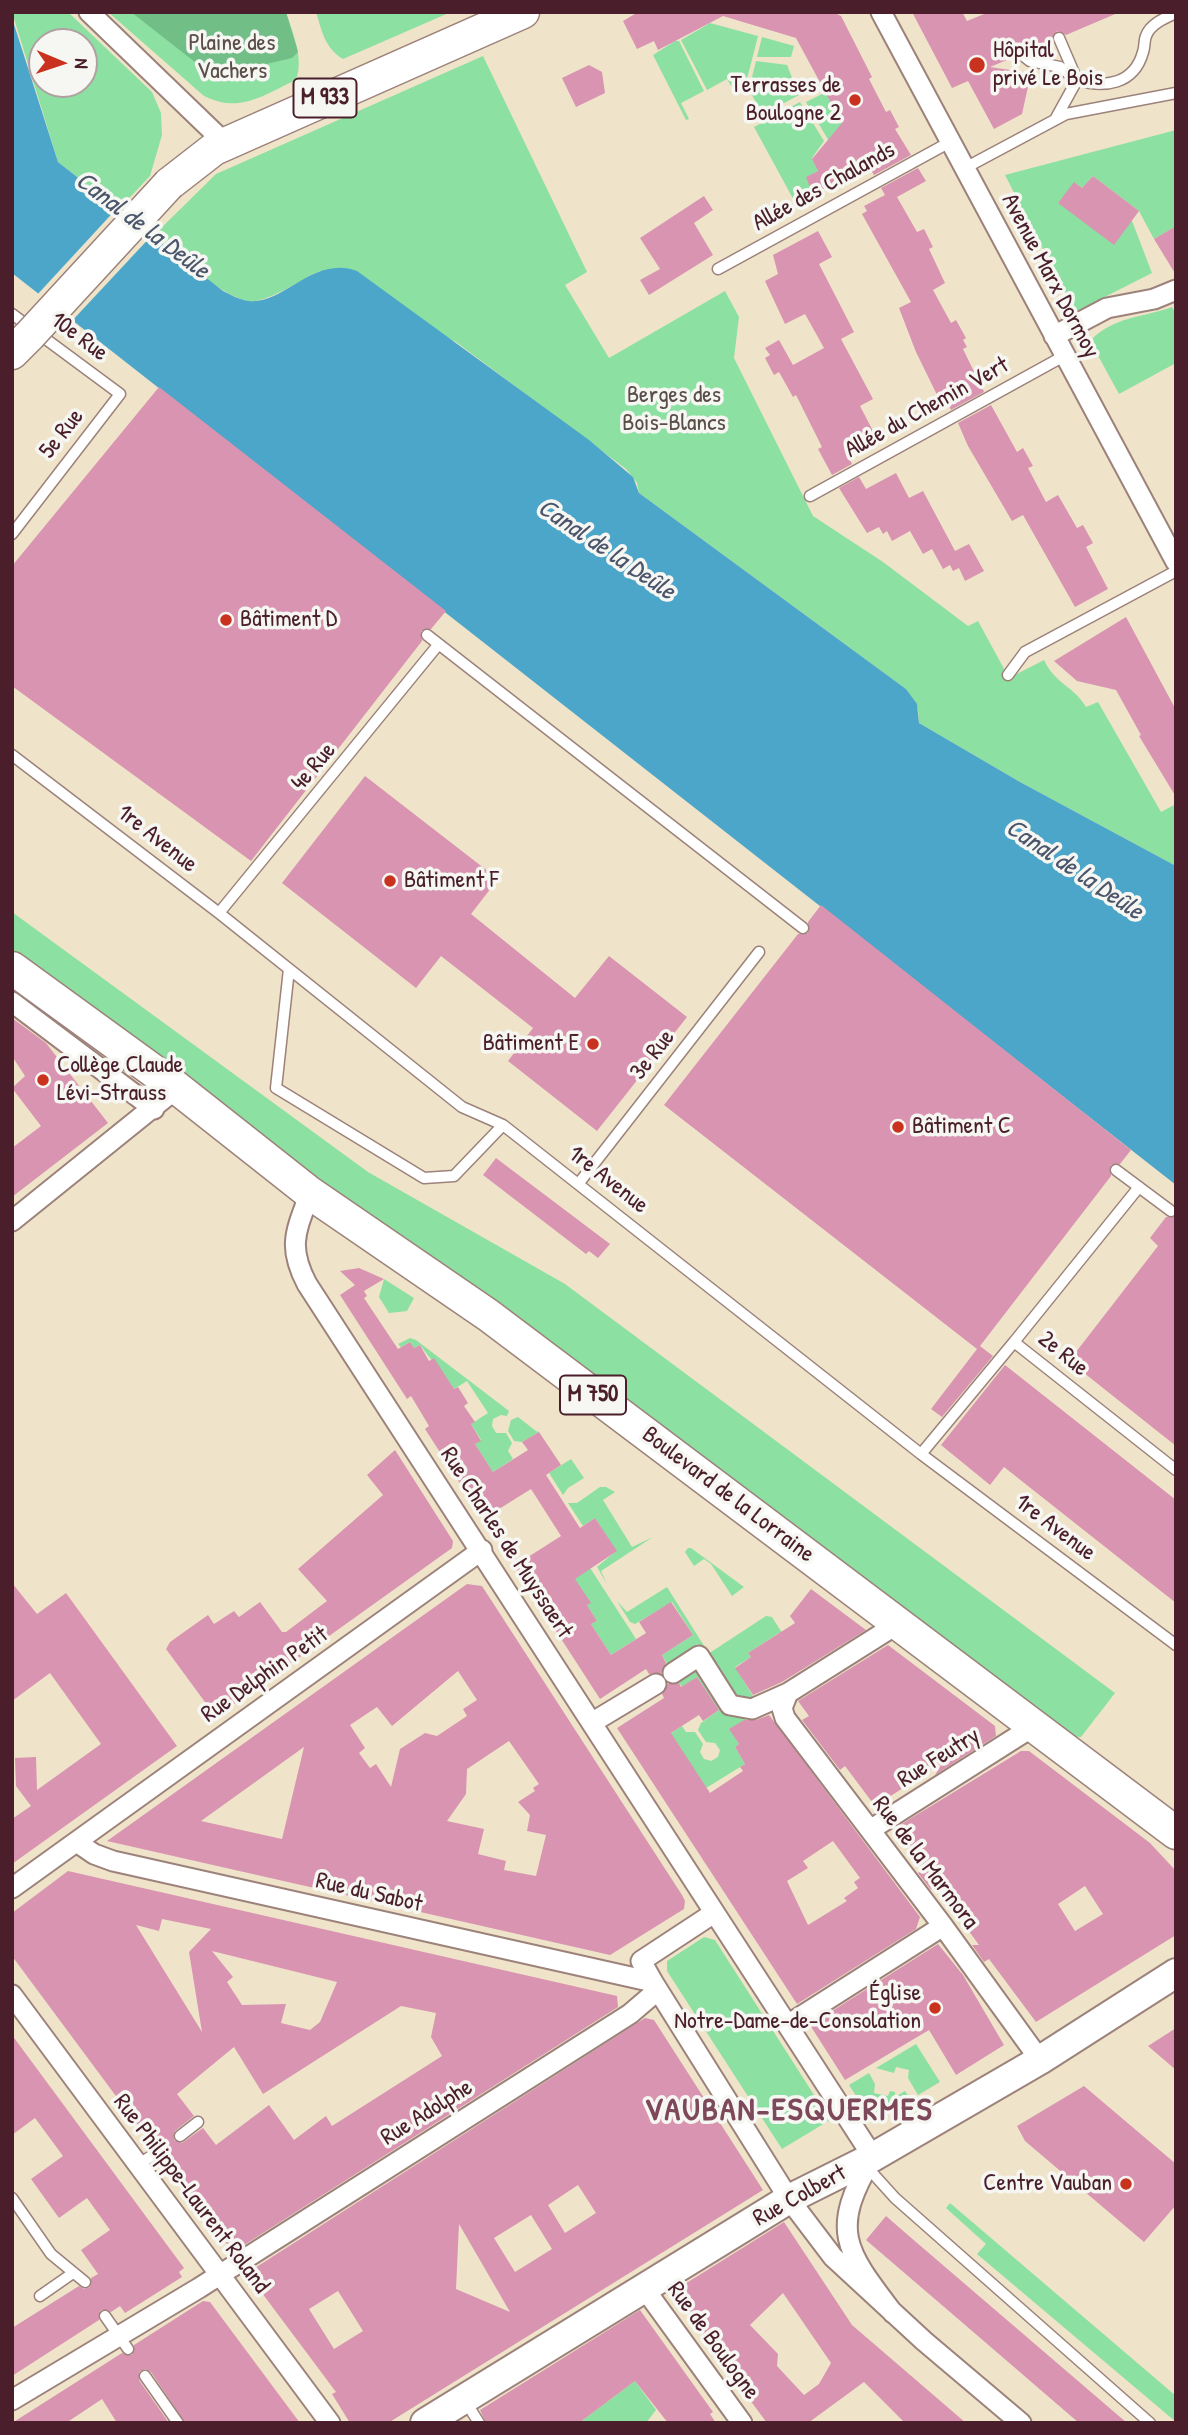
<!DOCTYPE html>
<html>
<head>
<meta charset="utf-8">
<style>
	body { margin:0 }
	#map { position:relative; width:1188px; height:2435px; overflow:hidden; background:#efe4c9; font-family:"Patrick Hand",sans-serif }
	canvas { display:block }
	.frame { position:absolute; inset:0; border:14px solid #4a1f2b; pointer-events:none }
	.north { position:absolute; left:28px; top:28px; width:70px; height:70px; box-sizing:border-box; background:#f6f6f2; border:2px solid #b1a0a2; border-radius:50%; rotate:92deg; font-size:19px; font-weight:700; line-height:28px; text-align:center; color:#4a1f2b }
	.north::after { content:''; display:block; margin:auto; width:24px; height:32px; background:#c8321e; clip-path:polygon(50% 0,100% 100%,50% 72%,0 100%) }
</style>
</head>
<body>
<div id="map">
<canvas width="1188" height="2435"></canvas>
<div class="frame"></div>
<div class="north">N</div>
</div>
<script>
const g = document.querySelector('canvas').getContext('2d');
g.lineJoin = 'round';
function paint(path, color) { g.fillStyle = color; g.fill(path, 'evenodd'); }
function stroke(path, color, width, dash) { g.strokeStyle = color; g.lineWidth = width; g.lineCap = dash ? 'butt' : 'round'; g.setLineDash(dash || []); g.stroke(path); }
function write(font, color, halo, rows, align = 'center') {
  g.font = font + ' "Patrick Hand",sans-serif'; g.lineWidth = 7; g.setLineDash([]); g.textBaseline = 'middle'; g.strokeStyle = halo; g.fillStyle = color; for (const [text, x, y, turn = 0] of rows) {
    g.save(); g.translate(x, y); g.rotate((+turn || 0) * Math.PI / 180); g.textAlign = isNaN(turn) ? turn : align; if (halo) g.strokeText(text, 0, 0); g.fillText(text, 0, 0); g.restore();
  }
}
paint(new Path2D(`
	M 12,12 L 68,12 L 152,92 L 161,113 L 162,135 L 150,176 L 119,209 L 58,162 ZM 42,42 L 84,42 L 84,84 L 42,84 Z
	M 108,12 L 286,12 C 293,34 304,58 296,80 C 263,95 240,114 204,96 Z
	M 316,12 L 451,12 L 343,59 C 325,48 322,32 316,12 Z
	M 710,23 L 758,36 L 746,83 L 735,81 L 733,89 L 727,79 L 707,90 L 681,40 Z
	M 762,37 L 794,46 L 791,57 L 757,57 Z
	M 675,41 L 679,41 L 704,91 L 681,103 L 689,119 L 686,120 L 653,55 Z
	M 483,56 L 587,272 L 565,285 L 609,358 L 725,291 L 739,317 L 734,358 L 813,516 L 883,562 L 968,626 L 978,621 L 1009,678 L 1044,660 C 1055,684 1074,686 1086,707 L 1098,702 L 1161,812 L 1176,804 L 1176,866 L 1020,782 L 919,723 L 918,709 L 906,689 L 639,493 L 637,483 L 626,469 L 456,342 L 320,271 C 299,280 279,296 256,301 C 230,306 175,252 153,236 L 216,174 Z
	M 756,61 L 787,65 L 799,95 L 762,115 L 749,89 Z
	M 826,92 L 848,127 L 830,143 L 806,102 Z
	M 800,102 L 824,141 L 812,158 L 818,171 L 807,177 L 813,195 L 797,206 L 754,127 Z
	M 1176,130 L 1176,226 L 1154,239 L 1139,211 L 1093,176 L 1082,188 L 1075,183 L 1058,203 L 1132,221 L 1152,273 L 1075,312 L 1005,175 Z
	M 1172,307 L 1176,314 L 1176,363 L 1119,394 L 1090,341 C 1114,316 1142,318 1172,307 Z
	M 12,912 L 368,1172 L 565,1284 L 1115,1693 L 1081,1737 L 1069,1736 L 336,1199 L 12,954 Z
	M 384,1279 L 414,1298 L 407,1311 L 389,1313 L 379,1297 Z
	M 410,1338 L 416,1340 L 509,1411 L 507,1416 L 501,1415 L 493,1419 L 492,1426 L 496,1433 L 506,1433 L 512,1443 L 508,1451 L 513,1459 L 493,1472 L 475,1444 L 481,1440 L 471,1424 L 488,1413 L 467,1381 L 454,1389 L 420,1345 L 414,1348 L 410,1342 L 401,1347 L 398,1344 Z
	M 518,1417 L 536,1431 L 539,1432 L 522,1442 L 514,1441 L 508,1431 L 511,1420 Z
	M 571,1459 L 584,1478 L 568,1488 L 563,1495 L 549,1473 Z
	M 600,1487 L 606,1487 L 615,1492 L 603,1500 L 632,1547 L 653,1537 L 601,1571 L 607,1584 L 597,1567 L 616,1551 L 595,1518 L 583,1526 L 568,1503 L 577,1503 Z
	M 688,1548 L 691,1548 L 744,1587 L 732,1596 L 711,1564 L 704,1559 L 694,1566 L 685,1552 Z
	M 585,1560 L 636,1639 L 611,1655 L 591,1624 L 597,1621 L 587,1605 L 590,1603 L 560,1576 Z
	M 667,1587 L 706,1649 L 697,1644 L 670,1669 L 662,1655 L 693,1635 L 672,1602 L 635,1624 L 630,1622 L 617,1601 L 627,1612 Z
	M 766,1616 L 772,1617 L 784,1636 L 779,1633 L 748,1653 L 751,1657 L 735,1667 L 756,1701 L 739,1703 L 708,1654 Z
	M 692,1668 L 698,1670 L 723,1706 L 764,1708 L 730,1729 L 739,1744 L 735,1747 L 745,1764 L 706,1788 L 664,1738 L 682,1726 L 686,1732 L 695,1732 L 703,1744 L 700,1752 L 704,1759 L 711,1761 L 718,1757 L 720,1750 L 715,1743 L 706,1742 L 698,1730 L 701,1723 L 719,1710 L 697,1677 L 682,1687 L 675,1677 Z
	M 704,1937 L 715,1940 L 830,2120 L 782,2149 L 667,1971 L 667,1961 Z
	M 916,2044 L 940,2082 L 918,2095 L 908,2078 L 909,2070 L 896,2067 L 894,2073 L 876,2068 Z
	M 869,2073 L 875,2084 L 874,2093 L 888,2096 L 890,2091 L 895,2092 L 895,2097 L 905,2091 L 911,2100 L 874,2123 L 849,2085 Z
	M 950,2203 L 1176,2396 L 1176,2422 L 977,2254 L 986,2244 L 946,2208 Z
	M 635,2381 L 656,2410 L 646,2423 L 579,2423 Z`), '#8ce0a1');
paint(new Path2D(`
	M 131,12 L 286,12 L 298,52 L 292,58 L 237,71 L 200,66 Z`), '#71be87');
paint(new Path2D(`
	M 12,18 L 58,162 L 223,291 C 231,295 240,300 249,301 C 284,305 313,255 357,271 L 589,440 L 633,477 L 639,493 L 906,689 L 917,704 L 919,723 L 1020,782 L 1176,866 L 1176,1185 L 12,273 Z`), '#4ca6ca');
paint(new Path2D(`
	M 120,205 L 155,232 L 70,323 L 36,296 Z`), '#efe4c9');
paint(new Path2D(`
	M 638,12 L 833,12 L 841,16 L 872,77 L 869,79 L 886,112 L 890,110 L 899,127 L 895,129 L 911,155 L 874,175 L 868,165 L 813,195 L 806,177 L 818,171 L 812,159 L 842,123 L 796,38 L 723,16 L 658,50 L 654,41 L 637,49 L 623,21 Z
	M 912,12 L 962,12 L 967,21 L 989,12 L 1120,12 L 1066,35 L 1057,31 L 1052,41 L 1029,51 L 1018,47 L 1014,57 L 990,67 L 1031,73 L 1022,114 L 994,129 L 968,81 L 952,88 Z
	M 589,65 L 602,72 L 605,93 L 576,107 L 562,78 Z
	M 918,168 L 926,181 L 897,197 L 917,232 L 924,229 L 933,247 L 929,249 L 945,283 L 933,290 L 951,323 L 956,320 L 966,338 L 963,340 L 967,347 L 963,349 L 984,392 L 951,410 L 944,396 L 939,399 L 916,352 L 899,308 L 911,302 L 862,214 L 867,211 L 864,206 L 885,195 L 881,188 Z
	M 1093,176 L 1139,211 L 1114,245 L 1058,203 L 1074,182 L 1082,188 Z
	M 704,196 L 713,210 L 694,223 L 713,255 L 649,295 L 640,280 L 660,269 L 640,238 Z
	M 1176,226 L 1176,275 L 1154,239 Z
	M 818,231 L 832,257 L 819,264 L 854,332 L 841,339 L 873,399 L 860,406 L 873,431 L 844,448 L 852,464 L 832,475 L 818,449 L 822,447 L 796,395 L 793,397 L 779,372 L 774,375 L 765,358 L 770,355 L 765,348 L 779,340 L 793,365 L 824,348 L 805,314 L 785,324 L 765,281 L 778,274 L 773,255 Z
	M 159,387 L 446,611 L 431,629 L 421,631 L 422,641 L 251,861 L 12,686 L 12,566 Z
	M 991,405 L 1017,452 L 1023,448 L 1033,466 L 1028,468 L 1046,502 L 1058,495 L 1077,528 L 1083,525 L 1093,543 L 1086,547 L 1108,589 L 1075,607 L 1023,515 L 1012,521 L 968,446 L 958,423 Z
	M 896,473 L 909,498 L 923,491 L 955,551 L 969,544 L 984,571 L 965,581 L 959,568 L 953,571 L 950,565 L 943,569 L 932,549 L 923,554 L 910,531 L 892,541 L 887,531 L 883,534 L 879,527 L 867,533 L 839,488 L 859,477 L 866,489 Z
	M 1126,617 L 1176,710 L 1176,797 L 1139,736 L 1141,735 L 1116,690 L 1077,681 L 1054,661 Z
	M 365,776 L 498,879 L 471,914 L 575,998 L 609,956 L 687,1017 L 597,1131 L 508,1061 L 533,1028 L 441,956 L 416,988 L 282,883 Z
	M 821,905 L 1131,1150 L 1120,1164 L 1111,1165 L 1111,1176 L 980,1346 L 993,1356 L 942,1417 L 931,1409 L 977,1349 L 664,1105 L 798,934 L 808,933 L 808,922 Z
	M 12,1018 L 46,1043 L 108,1123 L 12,1197 L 12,1148 L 41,1126 L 12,1088 L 25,1076 L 12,1056 Z
	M 496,1158 L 610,1244 L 598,1258 L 589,1251 L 586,1254 L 483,1175 Z
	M 1166,1217 L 1176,1217 L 1176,1446 L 1069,1361 L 1158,1246 L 1150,1238 Z
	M 359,1268 L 384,1279 L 364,1291 L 367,1296 L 364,1298 L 398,1349 L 410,1342 L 414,1348 L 420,1345 L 429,1361 L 434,1358 L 454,1389 L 458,1387 L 468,1403 L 464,1406 L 475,1422 L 471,1424 L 481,1441 L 475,1444 L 493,1472 L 528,1450 L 522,1442 L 539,1432 L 561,1465 L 546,1475 L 580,1528 L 595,1518 L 617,1551 L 575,1579 L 591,1603 L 587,1605 L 597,1621 L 591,1624 L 611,1655 L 646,1633 L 639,1622 L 671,1602 L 693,1635 L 662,1655 L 666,1663 L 661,1673 L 649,1674 L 646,1669 L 600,1699 L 514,1566 L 561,1536 L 531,1489 L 483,1519 L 425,1429 L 429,1426 L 411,1396 L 407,1399 L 340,1295 L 355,1285 L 340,1271 Z
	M 1005,1365 L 1176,1500 L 1176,1603 L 1004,1467 L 990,1485 L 941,1445 Z
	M 395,1450 L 453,1541 L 452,1548 L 216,1717 L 166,1649 L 170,1642 L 208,1615 L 214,1624 L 234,1611 L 239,1617 L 260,1602 L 282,1632 L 286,1632 L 327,1601 L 298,1569 L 383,1495 L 367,1475 Z
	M 12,1583 L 37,1614 L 66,1593 L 177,1746 L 12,1864 L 12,1819 L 31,1806 L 16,1786 L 15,1758 L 36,1757 L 37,1790 L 101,1744 L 50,1673 L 12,1701 Z
	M 467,1584 L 482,1586 L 682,1895 L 685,1901 L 684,1909 L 610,1955 L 107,1841 ZM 458,1671 L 477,1700 L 463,1709 L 467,1716 L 437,1736 L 425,1733 L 400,1749 L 391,1787 L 376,1764 L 370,1768 L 359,1753 L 365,1748 L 350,1725 L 377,1707 L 392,1726 ZM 509,1741 L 539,1784 L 533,1788 L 535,1791 L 518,1802 L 530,1815 L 527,1831 L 546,1835 L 536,1876 L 504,1870 L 506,1861 L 478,1854 L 484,1829 L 447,1821 L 466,1794 L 467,1769 ZM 304,1747 L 282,1839 L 201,1821 Z
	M 811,1589 L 866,1630 L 782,1682 L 753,1695 L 735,1668 L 751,1657 L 748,1653 L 795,1623 L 790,1616 Z
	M 888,1645 L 995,1726 L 996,1736 L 935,1775 L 942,1763 L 875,1806 L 845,1766 L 840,1770 L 802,1720 L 809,1716 L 798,1701 Z
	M 697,1677 L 719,1710 L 703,1721 L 699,1715 L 671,1733 L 710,1793 L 743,1771 L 740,1767 L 745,1764 L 735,1747 L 739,1744 L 729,1729 L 744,1720 L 756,1720 L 769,1715 L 920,1917 L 916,1929 L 797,2004 L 617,1728 L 664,1698 L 662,1694 L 668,1684 L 679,1683 L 681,1687 ZM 833,1841 L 860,1878 L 854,1882 L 858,1888 L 844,1898 L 847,1901 L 808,1925 L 787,1881 L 808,1868 L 803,1861 Z
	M 1021,1751 L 1029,1751 L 1150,1843 L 1176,1871 L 1176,1935 L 1036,2022 L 989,1959 L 984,1962 L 972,1945 L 979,1945 L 934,1883 L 931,1890 L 918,1873 L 923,1870 L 896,1832 L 900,1825 ZM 1085,1886 L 1103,1914 L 1075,1931 L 1058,1904 Z
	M 68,1871 L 617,1996 L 618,2007 L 241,2247 L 225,2243 L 162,2157 L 163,2147 L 153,2146 L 12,1956 L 12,1913 ZM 162,1919 L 211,1929 L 189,1952 L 202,2032 L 136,1925 L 159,1931 ZM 212,1951 L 337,1982 L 320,2022 L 310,2030 L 281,2023 L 286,2004 L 242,2005 L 227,1982 L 233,1977 ZM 401,2006 L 436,2013 L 431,2037 L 442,2056 L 332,2126 L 326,2116 L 294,2140 L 269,2105 L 216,2145 L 203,2128 L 182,2143 L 174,2140 L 175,2131 L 194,2116 L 177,2094 L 234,2047 L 263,2094 Z
	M 938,1944 L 963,1975 L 1004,2045 L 956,2075 L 929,2030 L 845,2080 L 810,2025 Z
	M 645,2018 L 654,2020 L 763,2190 L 388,2423 L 350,2423 L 332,2394 L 336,2392 L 247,2273 ZM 578,2185 L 596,2213 L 565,2233 L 548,2205 ZM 531,2215 L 552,2249 L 515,2272 L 494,2238 ZM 459,2224 L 510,2312 L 456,2289 ZM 338,2291 L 363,2331 L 334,2349 L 309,2309 Z
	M 1176,2028 L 1176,2070 L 1148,2046 Z
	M 12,2035 L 184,2268 L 179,2272 L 182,2277 L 125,2313 L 120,2306 L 111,2312 L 101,2310 L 99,2320 L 12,2376 L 12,2328 L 79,2286 L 84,2289 L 90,2287 L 91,2278 L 98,2274 L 81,2250 L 110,2230 L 87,2198 L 59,2218 L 31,2179 L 63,2156 L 35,2118 L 12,2135 Z
	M 1084,2086 L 1176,2164 L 1176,2205 L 1144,2242 L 1025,2141 L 1017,2126 Z
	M 886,2216 L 909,2236 L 1127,2423 L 1079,2423 L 964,2324 L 866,2240 Z
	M 784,2222 L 852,2325 L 966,2423 L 905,2423 L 864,2382 L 808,2423 L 767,2423 L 750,2400 L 756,2394 L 716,2352 L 672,2292 ZM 783,2293 L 831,2363 L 819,2384 L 804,2395 L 777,2366 L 778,2354 L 750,2325 Z
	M 203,2301 L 210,2302 L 300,2423 L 185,2423 L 151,2372 L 145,2369 L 139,2372 L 139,2380 L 169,2423 L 117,2423 L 102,2399 L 66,2423 L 12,2423 L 122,2353 L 132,2355 L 134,2345 Z
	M 640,2310 L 713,2412 L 710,2414 L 716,2423 L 668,2423 L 635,2381 L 579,2423 L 486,2423 L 480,2410 Z`), '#d994b1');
const lane = new Path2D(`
	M 1059,38 L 1077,80
	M 1021,54 L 1030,61 L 1060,67 L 1077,80
	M 1056,118 L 1077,80 C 1104,88 1134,85 1143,52 C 1145,47 1144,40 1146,36 C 1150,24 1165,18 1176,13
	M 965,168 L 1066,114 L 1176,93
	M 718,269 L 950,142
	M 12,314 L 120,394 L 12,534
	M 810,496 L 1064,356
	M 427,635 L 803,928
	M 1008,675 L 1025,652 L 1176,571
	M 12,755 L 219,913 L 462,1107 L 503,1125 L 921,1454 L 1176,1645
	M 219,913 L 438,645
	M 289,969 L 276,1088 L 424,1178 L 454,1176 L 503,1125
	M 1116,1170 L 1171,1211
	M 579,1183 L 759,952
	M 1139,1187 L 1014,1342 L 1176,1470
	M 921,1454 L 1014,1342
	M 180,2136 L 198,2122
	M 138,2165 L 157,2152
	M 867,2167 L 895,2198 L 1150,2423
	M 12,2198 L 51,2254 L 85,2282
	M 40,2296 L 73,2273
	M 105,2316 L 128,2349
	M 145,2376 L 178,2423
	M 466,2402 L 479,2423`);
const street = new Path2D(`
	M 89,12 L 226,144
	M 881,12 L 1176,562
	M 1054,336 L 1107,308 L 1154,299 L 1176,290
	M 12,1002 L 154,1109
	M 310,1193 C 296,1231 287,1246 307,1284 L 873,2157 C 829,2230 845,2250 893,2313
	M 12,1221 L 177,1088
	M 673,1673 L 699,1656 L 730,1705 L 752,1709 L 788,1693 L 899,1623
	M 788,1693 L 782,1708 L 785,1718 L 943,1926 L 1040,2060
	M 593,1722 L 656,1684
	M 870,1830 L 1034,1726
	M 78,1843 L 94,1854 L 113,1861 L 653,1982
	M 12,1888 L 482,1550
	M 714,1913 L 641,1961 L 653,1982 L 789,2199 L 833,2257 L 924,2341 L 1021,2423
	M 12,1995 L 330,2423
	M 789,2024 L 943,1926
	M 644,2288 L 742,2423
	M 12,2400 L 199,2288 L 630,2014 L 658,1990`);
const secondary = new Path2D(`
	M 425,2423 L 789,2199 L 873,2157 L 1040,2060 L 1176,1973`);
const primary = new Path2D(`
	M 169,184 L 214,149 L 523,12
	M 12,353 L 29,336
	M 12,968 L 177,1088 L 310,1193 L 488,1315 L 1176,1833`);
stroke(lane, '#9c827a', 13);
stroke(street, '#9c827a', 23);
stroke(secondary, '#9c827a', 32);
stroke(primary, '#9c827a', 35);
stroke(lane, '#fff', 10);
stroke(street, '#fff', 19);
stroke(secondary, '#fff', 28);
stroke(primary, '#fff', 32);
const primaryBridge = new Path2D(`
	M 29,336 L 169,184`);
stroke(primaryBridge, '#9c827a', 35, []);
stroke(primaryBridge, '#fff', 32);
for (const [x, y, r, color] of [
	[977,65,9,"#c8321e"],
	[855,100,7,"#c8321e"],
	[226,620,7,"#c8321e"],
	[390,881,7,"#c8321e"],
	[593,1044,7,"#c8321e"],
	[43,1080,7,"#c8321e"],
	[898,1127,7,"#c8321e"],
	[935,2008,7,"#c8321e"],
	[1126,2184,7,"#c8321e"]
]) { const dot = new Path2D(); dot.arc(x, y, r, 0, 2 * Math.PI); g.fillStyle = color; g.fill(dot); stroke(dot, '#f6f6f2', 2.5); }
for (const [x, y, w] of [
	[325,98,63],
	[593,1395,66]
]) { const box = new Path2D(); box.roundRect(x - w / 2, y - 19.5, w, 39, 5); g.fillStyle = '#f6f6f2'; g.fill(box); stroke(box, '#4a1f2b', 2); }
write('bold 23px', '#4a1f2b', null, [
	["M 933",325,98],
	["M 750",593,1395]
]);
write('24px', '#5a4f48', '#f6f6f2', [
	["Plaine des",232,44],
	["Vachers",232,72],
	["Berges des",674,396],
	["Bois-Blancs",674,424]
]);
write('24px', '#4a1f2b', '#f6f6f2', [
	["Hôpital",993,51],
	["privé Le Bois",993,79],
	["Terrasses de",841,86,"right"],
	["Boulogne 2",841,114,"right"],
	["Bâtiment D",240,620],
	["Bâtiment F",404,881],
	["Bâtiment E",579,1044,"right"],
	["Collège Claude",57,1066],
	["Lévi-Strauss",57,1094],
	["Bâtiment C",912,1127],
	["Église",921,1994,"right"],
	["Notre-Dame-de-Consolation",921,2022,"right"],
	["Centre Vauban",1112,2184,"right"]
], 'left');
write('24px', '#4a1f2b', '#f6f6f2', [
	["Allée des Chalands",824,187,-29],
	["Avenue Marx Dormoy",1050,276,62],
	["10e Rue",79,337,37],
	["Allée du Chemin Vert",927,408,-29],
	["5e Rue",62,434,-52],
	["4e Rue",314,767,-50],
	["1re Avenue",157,839,38],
	["3e Rue",653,1055,-52],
	["1re Avenue",608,1180,38],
	["2e Rue",1063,1354,39],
	["Boulevard de la Lorraine",728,1495,37],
	["1re Avenue",1055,1528,37],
	["Rue Charles de Muyssaert",506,1543,57],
	["Rue Delphin Petit",265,1675,-35],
	["Rue Feutry",939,1758,-32],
	["Rue de la Marmora",925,1863,53],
	["Rue du Sabot",369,1893,13],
	["Rue Adolphe",427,2113,-32],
	["Rue Philippe-Laurent Roland",191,2194,53],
	["Rue Colbert",800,2196,-29],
	["Rue de Boulogne",713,2341,54]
]);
write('italic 26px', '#4b556b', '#f6f6f2', [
	["Canal de la Deûle",142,226,37],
	["Canal de la Deûle",606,550,34],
	["Canal de la Deûle",1074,870,34]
]);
g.letterSpacing = '2px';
write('bold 32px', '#7c485a', '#f6f6f2', [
	["VAUBAN-ESQUERMES",789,2111]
]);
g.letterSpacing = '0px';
</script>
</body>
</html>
